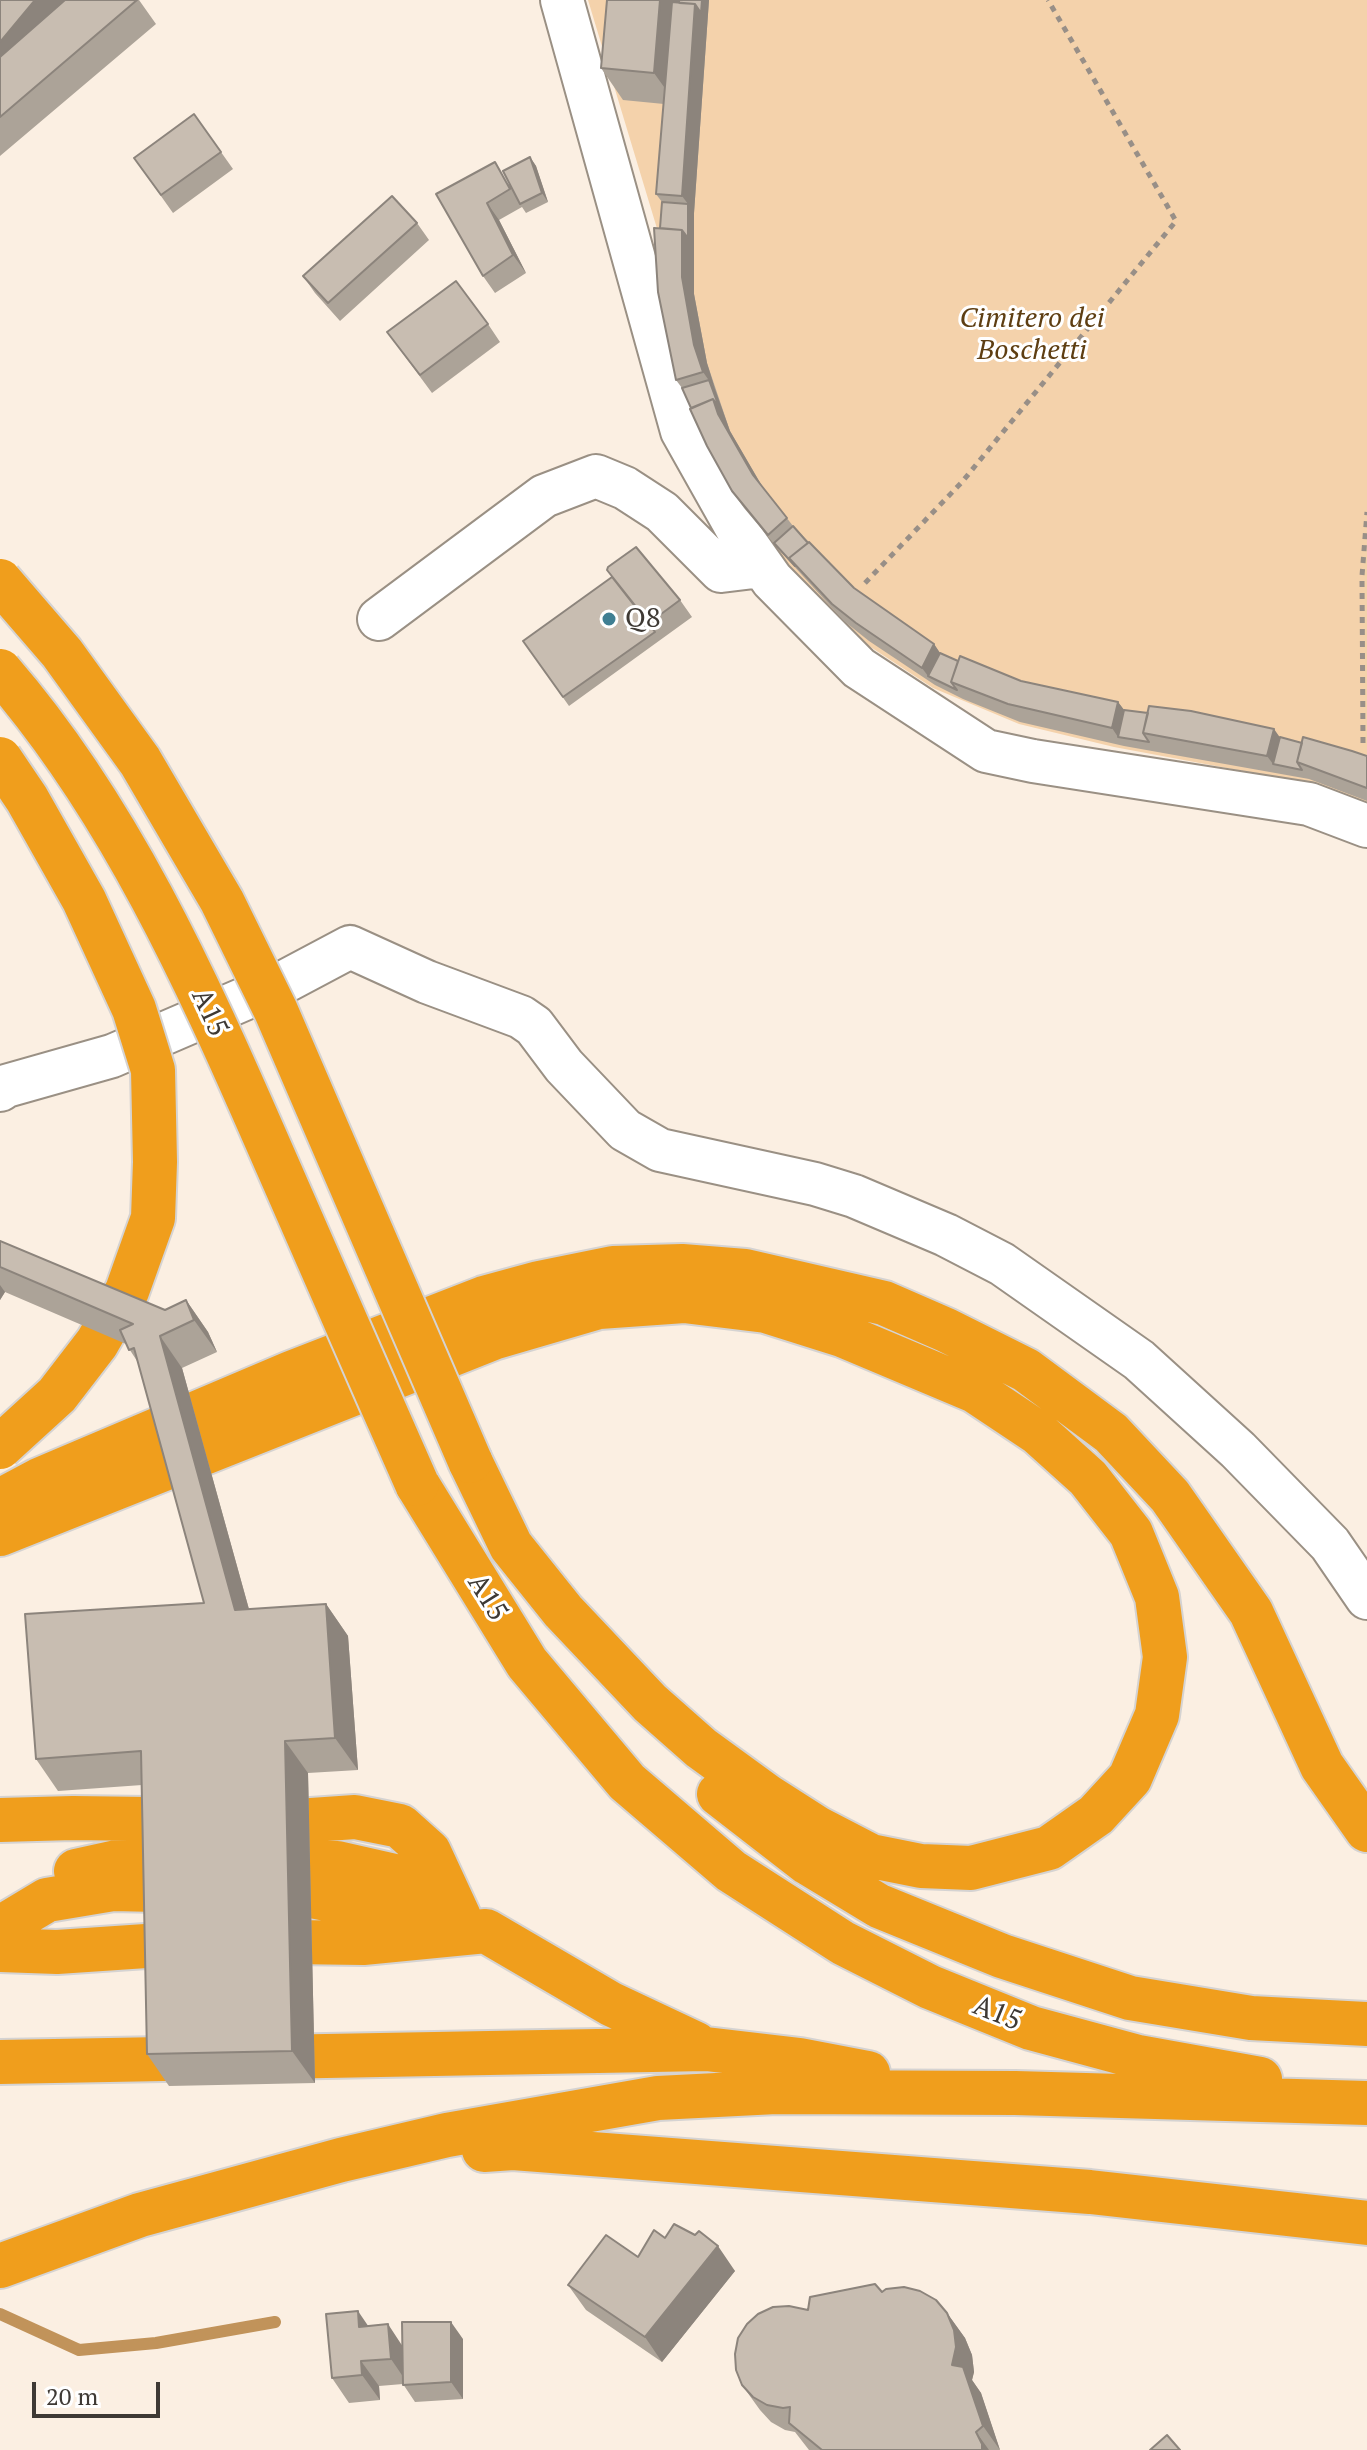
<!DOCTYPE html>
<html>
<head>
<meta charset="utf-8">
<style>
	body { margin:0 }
	#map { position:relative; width:1367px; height:2450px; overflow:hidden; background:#fbefe2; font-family:"PT Serif",serif }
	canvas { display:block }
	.scale { position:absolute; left:32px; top:2382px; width:128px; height:36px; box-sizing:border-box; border:4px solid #3e3934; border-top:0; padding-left:10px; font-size:24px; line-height:28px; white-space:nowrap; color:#3e3934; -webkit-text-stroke:6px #fff; paint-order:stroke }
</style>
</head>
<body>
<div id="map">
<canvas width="1367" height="2450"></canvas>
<div class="scale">20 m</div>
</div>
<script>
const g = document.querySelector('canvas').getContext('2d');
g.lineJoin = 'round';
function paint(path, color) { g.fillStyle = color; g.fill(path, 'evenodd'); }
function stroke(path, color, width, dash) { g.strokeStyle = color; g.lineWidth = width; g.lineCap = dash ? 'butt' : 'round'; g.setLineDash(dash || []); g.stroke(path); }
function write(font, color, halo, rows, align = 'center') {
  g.font = font + ' "PT Serif",serif'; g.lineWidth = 6; g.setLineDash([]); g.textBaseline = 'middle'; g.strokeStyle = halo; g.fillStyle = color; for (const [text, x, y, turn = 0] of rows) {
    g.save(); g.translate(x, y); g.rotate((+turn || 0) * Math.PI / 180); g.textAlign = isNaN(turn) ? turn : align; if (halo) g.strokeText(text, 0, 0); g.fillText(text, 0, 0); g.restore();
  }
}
paint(new Path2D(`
	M 588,0 L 1367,0 L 1367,805 L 1307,783 L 1114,747 L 1019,724 L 933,688 L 866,644 L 820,603 L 742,510 Z`), '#f4d2ab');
stroke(new Path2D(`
	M 0,2314 L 79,2350 L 156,2343 L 275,2322`), '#c1935a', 12);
const minor = new Path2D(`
	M 562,0 L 682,431 L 741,536 L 772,580 L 859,668 L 986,751 L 1033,761 L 1309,804 L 1367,826
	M 379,619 L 544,496 L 596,476 L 625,488 L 662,512 L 721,571 L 762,566
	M 0,1090 L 6,1086 L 112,1056 L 286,981 L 350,947 L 427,982 L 521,1017 L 534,1026 L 564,1066 L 625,1130 L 660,1150 L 815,1184 L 854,1196 L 946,1235 L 1002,1264 L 1139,1360 L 1238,1450 L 1330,1544 L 1367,1598`);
const highway = new Path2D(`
	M 417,1484 L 527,1663 L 627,1782 L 731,1871 L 843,1943 L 930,1987 L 1031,2028 L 1138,2057 L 1260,2079
	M 0,1501 L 39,1480 L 291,1373 L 484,1298 L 539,1283 L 613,1268 L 682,1266 L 745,1271 L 884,1303 L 946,1330 L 1026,1370 L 1111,1433 L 1170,1496 L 1251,1612 L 1322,1766 L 1367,1830
	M 0,1534 L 493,1338 L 599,1307 L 684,1301 L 766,1311 L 842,1335 L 975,1391 L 1038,1433 L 1088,1478 L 1131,1533 L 1157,1597 L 1165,1657 L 1157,1715 L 1130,1778 L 1096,1815 L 1049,1848 L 971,1868 L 921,1866 L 871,1856 L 817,1828 L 767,1796 L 701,1748 L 650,1703 L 563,1611 L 511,1546 L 470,1461
	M 719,1794 L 808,1863 L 879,1906 L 1002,1956 L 1130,1998 L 1251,2018 L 1367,2024
	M 0,1820 L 73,1818 L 297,1821 L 355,1817 L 400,1826 L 429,1852 L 459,1917
	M 76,1871 L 135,1858 L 337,1863 L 412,1880 L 456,1915
	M 0,1928 L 47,1900 L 113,1889 L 296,1893 L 366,1907 L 447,1916
	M 0,1950 L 57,1952 L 220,1941 L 363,1943 L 486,1931 L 611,2004 L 696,2044
	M 0,2062 L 706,2049 L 800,2060 L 868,2073
	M 484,2150 L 513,2148 L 1090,2192 L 1367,2223
	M 0,2266 L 140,2215 L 341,2160 L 447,2135 L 658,2098 L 776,2092 L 1015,2093 L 1367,2103`);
stroke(minor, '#9a9084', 46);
stroke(highway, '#d5d3d2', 48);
stroke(new Path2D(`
	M 865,583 L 962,482 L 1176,221 L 1048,0
	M 1363,743 L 1362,576 L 1367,512`), '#988f87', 5, [6, 6]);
stroke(minor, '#fff', 42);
stroke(highway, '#f09e1c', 44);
const highwayBridge = new Path2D(`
	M 0,581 L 62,653 L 140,761 L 222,901 L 276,1011 L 470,1461
	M 0,671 C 119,808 196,979 268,1144 C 318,1258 367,1371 417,1484
	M 0,759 L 27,799 L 84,900 L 134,1009 L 153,1070 L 155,1162 L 153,1218 L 127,1291 L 97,1343 L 57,1395 L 0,1447`);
stroke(highwayBridge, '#d5d3d2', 48, []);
stroke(highwayBridge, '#f09e1c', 44);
paint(new Path2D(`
	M 0,0 L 139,0 L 156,24 L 0,156 Z
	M 607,0 L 709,0 L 694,213 L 694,294 L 707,363 L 730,431 L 762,486 L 793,526 L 854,588 L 934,644 L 940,653 L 958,661 L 1021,681 L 1118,702 L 1124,710 L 1280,737 L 1302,743 L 1367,756 L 1367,801 L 1309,779 L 1124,746 L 1020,722 L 963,699 L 935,685 L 869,641 L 844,621 L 781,552 L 744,508 L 732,491 L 682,388 L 676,380 L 660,228 L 662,202 L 656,194 L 664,104 L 623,100 L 601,68 Z
	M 194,114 L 233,169 L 173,213 L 134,158 Z
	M 530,157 L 536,166 L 548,202 L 526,213 L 522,207 L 499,220 L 526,273 L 495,293 L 483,276 L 436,194 L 510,184 Z
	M 417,223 L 429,240 L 340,321 L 315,293 L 303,276 Z
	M 488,324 L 500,342 L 432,393 L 387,332 Z
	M 612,577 L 680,600 L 692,617 L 569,706 L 523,641 Z
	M 0,1241 L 165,1310 L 186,1300 L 208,1332 L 217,1352 L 182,1368 L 249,1609 L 326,1604 L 348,1636 L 358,1770 L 308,1773 L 315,2083 L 169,2086 L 147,2054 L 142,1785 L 58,1791 L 36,1759 L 204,1603 L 139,1364 L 126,1344 L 5,1292 L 0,1300 Z
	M 695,2235 L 735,2271 L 662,2362 L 586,2310 L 568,2285 L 638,2257 L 665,2238 Z
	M 882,2292 L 947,2313 L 965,2338 L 972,2355 L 974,2372 L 972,2380 L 981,2393 L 1000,2450 L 809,2450 L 795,2432 L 785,2430 L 771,2422 L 760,2410 L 742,2385 L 808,2310 Z
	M 368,2326 L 402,2345 L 463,2339 L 463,2399 L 415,2402 L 403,2384 L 379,2386 L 380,2400 L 349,2403 L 332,2378 Z`), '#aca398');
paint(new Path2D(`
	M 35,0 L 74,0 L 0,88 L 0,42 Z
	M 660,0 L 686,0 L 677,105 L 654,73 Z
	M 702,0 L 709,0 L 694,213 L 694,294 L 707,363 L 715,389 L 703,372 L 694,345 L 682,277 L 682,230 L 688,204 L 682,196 L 695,4 Z
	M 530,157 L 536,166 L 548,202 L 542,193 Z
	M 487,203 L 499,220 L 526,273 L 513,255 Z
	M 709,380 L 715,389 L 730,431 L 766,493 L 753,475 L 718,414 L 713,399 Z
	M 934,644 L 946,662 L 928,676 L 922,668 Z
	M 1118,702 L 1131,719 L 1118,737 L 1112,728 Z
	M 1274,729 L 1286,746 L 1273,764 L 1267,756 Z
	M 0,1285 L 5,1292 L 0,1300 Z
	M 186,1300 L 208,1332 L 217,1352 L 194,1320 Z
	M 160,1336 L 182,1368 L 258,1642 L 235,1610 Z
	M 326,1604 L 348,1636 L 358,1770 L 335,1738 Z
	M 285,1741 L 308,1773 L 315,2083 L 292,2051 Z
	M 718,2246 L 735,2271 L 662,2362 L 645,2337 Z
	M 358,2311 L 375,2336 L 359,2327 Z
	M 947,2313 L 965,2338 L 972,2355 L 974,2372 L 972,2380 L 981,2393 L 1000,2450 L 983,2426 L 952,2365 Z
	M 451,2322 L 463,2339 L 463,2399 L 451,2382 Z
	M 388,2324 L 405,2350 L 408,2384 L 391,2359 Z
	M 361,2361 L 379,2386 L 380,2400 L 362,2375 Z
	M 976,2432 L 989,2450 L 982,2450 Z`), '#8c847c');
const building = new Path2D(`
	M 0,0 L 35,0 L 0,42 Z
	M 65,0 L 137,0 L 0,117 L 0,57 Z
	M 607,0 L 660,0 L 654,73 L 601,68 Z
	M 679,0 L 702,0 L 701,13 L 695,4 L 679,3 Z
	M 672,2 L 695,4 L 682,196 L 656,194 Z
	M 194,114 L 221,152 L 161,195 L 134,158 Z
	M 530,157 L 542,193 L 520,204 L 503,171 Z
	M 495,162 L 510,189 L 487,203 L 513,255 L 483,276 L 436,194 Z
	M 392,196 L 417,223 L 328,303 L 303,276 Z
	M 662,202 L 688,204 L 688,238 L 682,230 L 660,228 Z
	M 654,228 L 682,230 L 682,277 L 694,345 L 703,372 L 676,380 L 658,292 Z
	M 456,281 L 488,324 L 420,375 L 387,332 Z
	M 709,380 L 719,407 L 713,399 L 691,408 L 682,388 Z
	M 713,399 L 718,414 L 753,475 L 787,518 L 768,535 L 732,491 L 707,446 L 690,409 Z
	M 793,526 L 808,543 L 789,558 L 795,566 L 774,543 Z
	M 809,542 L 854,588 L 934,644 L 922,668 L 856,623 L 832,604 L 789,558 Z
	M 636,547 L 680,600 L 649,623 L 607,570 L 608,567 Z
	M 612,577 L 655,632 L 563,697 L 523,641 Z
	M 940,653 L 958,661 L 951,682 L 957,690 L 928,676 Z
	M 960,656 L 1021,681 L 1118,702 L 1112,728 L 1008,704 L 951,682 Z
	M 1149,706 L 1191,711 L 1274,729 L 1267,756 L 1143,733 Z
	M 1124,710 L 1148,713 L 1143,733 L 1149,742 L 1118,737 Z
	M 1280,737 L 1302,743 L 1297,762 L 1302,770 L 1273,764 Z
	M 1303,737 L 1352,751 L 1367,756 L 1367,788 L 1297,762 Z
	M 0,1241 L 165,1310 L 186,1300 L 194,1320 L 160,1336 L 235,1610 L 326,1604 L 335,1738 L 285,1741 L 292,2051 L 147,2054 L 141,1751 L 36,1759 L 25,1614 L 204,1603 L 134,1348 L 129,1350 L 120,1330 L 133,1324 L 0,1267 Z
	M 674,2224 L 695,2235 L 699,2231 L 718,2246 L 645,2337 L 568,2285 L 606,2235 L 638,2257 L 654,2230 L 665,2238 Z
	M 875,2284 L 882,2292 L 886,2289 L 904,2287 L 920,2291 L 936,2300 L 947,2313 L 954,2330 L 956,2347 L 952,2365 L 963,2367 L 983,2426 L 976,2432 L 982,2444 L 982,2450 L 822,2450 L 789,2423 L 790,2407 L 783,2408 L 767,2405 L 753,2397 L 742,2385 L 736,2370 L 735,2354 L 738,2338 L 747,2324 L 758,2314 L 773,2307 L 789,2306 L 808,2310 L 810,2297 Z
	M 358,2311 L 359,2327 L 388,2324 L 391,2359 L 361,2361 L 362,2375 L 332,2378 L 326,2314 Z
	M 402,2322 L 451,2322 L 451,2382 L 403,2385 Z
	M 1167,2435 L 1180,2450 L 1150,2450 Z`);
paint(building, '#c8bdb1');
stroke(building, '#8c847c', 2);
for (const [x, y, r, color] of [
	[609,619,8,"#3f7f93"]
]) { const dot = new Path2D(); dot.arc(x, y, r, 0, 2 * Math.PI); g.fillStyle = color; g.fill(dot); stroke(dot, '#fff', 3); }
write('italic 28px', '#5e3e12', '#fff', [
	["Cimitero dei",1032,319],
	["Boschetti",1032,351]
]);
write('28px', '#3e3934', '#fff', [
	["Q8",625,619]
], 'left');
write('28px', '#3e3934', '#fff', [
	["A15",209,1013,65],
	["A15",487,1598,58],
	["A15",997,2014,22]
]);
</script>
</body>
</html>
